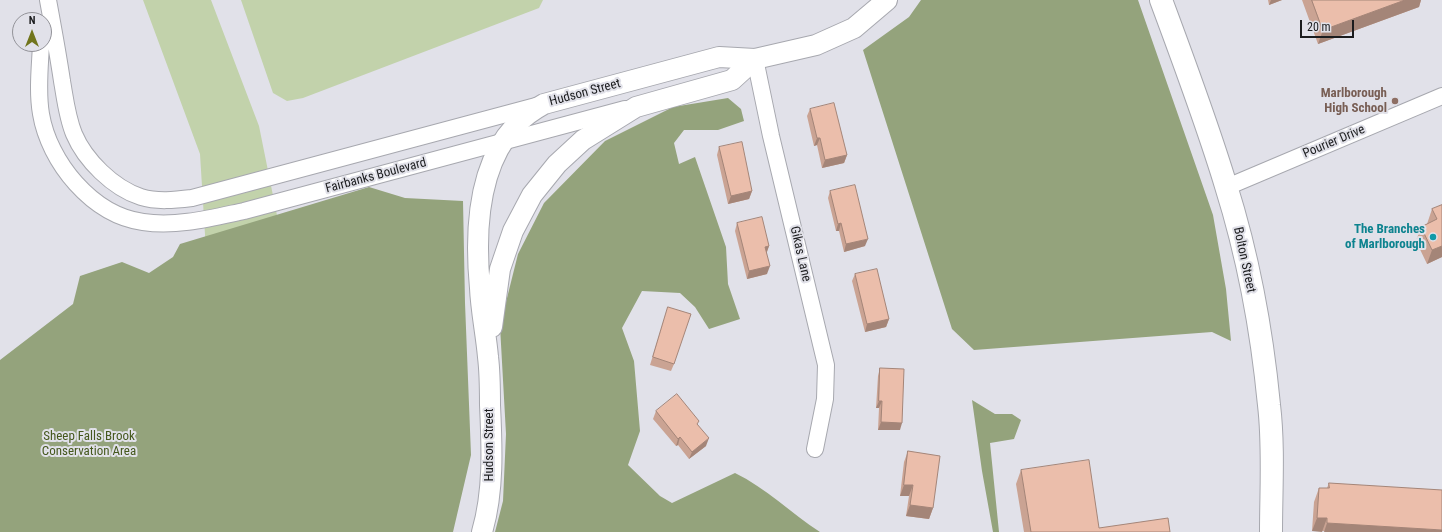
<!DOCTYPE html>
<html>
<head>
<meta charset="utf-8">
<style>
	body { margin:0 }
	#map { position:relative; width:1442px; height:532px; overflow:hidden; background:#e1e1e9; font-family:"Roboto Condensed",sans-serif }
	canvas { display:block }
	.north { position:absolute; left:12px; top:12px; width:40px; height:40px; box-sizing:border-box; background:#e1e1e9; border:1px solid #929298; border-radius:50%; rotate:0deg; font-size:11px; font-weight:700; line-height:16px; text-align:center; color:#1b1c1e }
	.north::after { content:''; display:block; margin:auto; width:14px; height:18px; background:#71751c; clip-path:polygon(50% 0,100% 100%,50% 72%,0 100%) }
	.scale { position:absolute; left:1300px; top:20px; width:54px; height:18px; box-sizing:border-box; border:2px solid #1b1c1e; border-top:0; padding-left:5px; font-size:12px; line-height:14px; white-space:nowrap; color:#1b1c1e; -webkit-text-stroke:3px #e1e1e9; paint-order:stroke }
</style>
</head>
<body>
<div id="map">
<canvas width="1442" height="532"></canvas>
<div class="north">N</div>
<div class="scale">20 m</div>
</div>
<script>
const g = document.querySelector('canvas').getContext('2d');
g.lineJoin = 'round';
function paint(path, color) { g.fillStyle = color; g.fill(path, 'evenodd'); }
function stroke(path, color, width, dash) { g.strokeStyle = color; g.lineWidth = width; g.lineCap = dash ? 'butt' : 'round'; g.setLineDash(dash || []); g.stroke(path); }
function write(font, color, halo, rows, align = 'center') {
  g.font = font + ' "Roboto Condensed",sans-serif'; g.lineWidth = 4; g.setLineDash([]); g.textBaseline = 'middle'; g.strokeStyle = halo; g.fillStyle = color; for (const [text, x, y, turn = 0] of rows) {
    g.save(); g.translate(x, y); g.rotate((+turn || 0) * Math.PI / 180); g.textAlign = isNaN(turn) ? turn : align; if (halo) g.strokeText(text, 0, 0); g.fillText(text, 0, 0); g.restore();
  }
}
paint(new Path2D(`
	M 143,0 L 211,0 L 259,126 L 288,270 L 317,275 L 321,492 L 316,532 L 0,532 L 0,379 L 51,346 L 214,380 L 200,154 Z
	M 241,0 L 543,0 L 539,8 L 303,98 L 287,101 L 273,93 Z`), '#c2d2ab');
paint(new Path2D(`
	M 921,0 L 1138,0 L 1213,215 L 1226,289 L 1231,341 L 1212,332 L 974,350 L 952,329 L 863,50 L 909,17 Z
	M 728,98 L 741,109 L 744,121 L 718,130 L 684,130 L 674,143 L 679,164 L 695,157 L 726,247 L 728,284 L 740,319 L 709,329 L 695,307 L 680,293 L 642,291 L 622,328 L 634,361 L 640,431 L 628,465 L 660,496 L 672,503 L 735,473 C 766,488 791,513 820,532 L 495,532 L 503,501 L 506,434 L 500,326 L 518,254 L 544,203 L 605,141 L 673,107 Z
	M 369,187 L 405,198 L 463,201 L 465,303 L 471,455 L 453,532 L 0,532 L 0,360 L 73,304 L 80,276 L 122,262 L 149,273 L 173,257 L 180,244 Z
	M 972,400 L 995,414 L 1012,414 L 1021,420 L 1014,439 L 990,443 L 999,532 L 993,532 L 982,471 Z`), '#94a37c');
const minor = new Path2D(`
	M 48,0 C 53,27 58,54 62,81 C 65,98 67,117 74,134 C 85,160 113,188 141,197 C 157,202 175,200 192,198 L 536,106
	M 41,44 C 40,67 37,91 41,114 C 49,162 92,215 143,222 C 177,227 211,218 244,211 L 625,109
	M 755,59 L 771,136 L 826,365 L 825,399 L 815,449
	M 1227,187 L 1442,96`);
const tertiary = new Path2D(`
	M 492,327 L 500,269 L 513,231 L 532,195 L 557,164 L 583,140 L 636,107 L 732,80 L 755,59
	M 482,532 C 494,491 492,447 490,405 C 490,389 490,373 488,357 C 486,334 481,311 480,288 C 475,235 477,167 515,126 C 523,117 533,110 544,104 L 719,57 L 755,59 L 816,45 L 854,28 L 887,0`);
const secondary = new Path2D(`
	M 1161,0 C 1184,62 1207,123 1226,186 C 1248,256 1262,332 1269,405 C 1274,447 1271,490 1271,532`);
stroke(minor, '#a7a8af', 18);
stroke(tertiary, '#a7a8af', 22);
stroke(secondary, '#a7a8af', 24);
stroke(minor, '#fff', 16);
stroke(tertiary, '#fff', 20);
stroke(secondary, '#fff', 22);
paint(new Path2D(`
	M 1268,0 L 1282,0 L 1269,5 Z
	M 1302,0 L 1421,0 L 1419,7 L 1318,44 Z
	M 810,109 L 847,155 L 844,163 L 822,168 L 817,145 L 814,146 L 807,116 Z
	M 719,147 L 752,191 L 749,199 L 728,204 L 717,155 Z
	M 830,191 L 865,246 L 844,252 L 839,231 L 836,231 L 828,198 Z
	M 1442,205 L 1442,257 L 1427,264 L 1416,241 L 1421,227 L 1427,224 L 1432,209 Z
	M 737,223 L 769,246 L 767,252 L 767,274 L 747,279 L 735,231 Z
	M 855,274 L 889,319 L 886,327 L 865,332 L 852,281 Z
	M 668,307 L 674,364 L 671,371 L 650,365 Z
	M 880,368 L 900,430 L 878,430 L 879,408 L 876,408 L 878,376 Z
	M 656,411 L 698,425 L 706,446 L 689,459 L 678,445 L 676,446 L 653,419 Z
	M 908,451 L 933,508 L 929,519 L 906,516 L 909,496 L 900,496 L 904,462 Z
	M 1021,470 L 1099,528 L 1170,532 L 1024,532 L 1016,484 Z
	M 1329,483 L 1442,532 L 1312,531 L 1314,502 L 1319,488 L 1327,488 Z`), '#caa393');
paint(new Path2D(`
	M 1271,0 L 1282,0 L 1269,5 Z
	M 1405,0 L 1421,0 L 1419,7 L 1318,44 L 1323,30 Z
	M 817,138 L 820,138 L 817,145 L 814,146 Z
	M 847,155 L 844,163 L 822,168 L 825,160 Z
	M 752,191 L 749,199 L 728,204 L 731,196 Z
	M 841,223 L 839,231 L 836,231 L 838,224 Z
	M 868,239 L 865,246 L 844,252 L 846,244 Z
	M 769,246 L 766,254 L 765,247 Z
	M 1442,246 L 1442,257 L 1427,264 L 1432,250 Z
	M 770,266 L 767,274 L 747,279 L 749,271 Z
	M 889,319 L 886,327 L 865,332 L 867,324 Z
	M 879,401 L 882,401 L 879,408 L 876,408 Z
	M 881,422 L 902,423 L 900,430 L 878,430 Z
	M 680,437 L 678,445 L 676,446 L 678,439 Z
	M 709,438 L 706,446 L 689,459 L 692,452 Z
	M 904,485 L 913,485 L 909,496 L 900,496 Z
	M 910,505 L 933,508 L 929,519 L 906,516 Z
	M 1317,518 L 1327,518 L 1322,532 L 1312,531 Z
	M 1327,523 L 1442,530 L 1442,532 L 1324,532 Z`), '#a48578');
const building = new Path2D(`
	M 1312,0 L 1405,0 L 1323,30 Z
	M 834,103 L 847,155 L 825,160 L 820,138 L 817,138 L 810,109 Z
	M 742,142 L 752,191 L 731,196 L 719,147 Z
	M 855,185 L 868,239 L 846,244 L 841,223 L 838,224 L 830,191 Z
	M 1442,205 L 1442,246 L 1432,250 L 1421,227 L 1437,219 L 1432,209 Z
	M 762,217 L 769,246 L 765,247 L 770,266 L 749,271 L 737,223 Z
	M 877,269 L 889,319 L 867,324 L 855,274 Z
	M 668,307 L 691,314 L 674,364 L 653,357 Z
	M 880,368 L 904,369 L 902,423 L 881,422 L 882,401 L 879,401 Z
	M 677,394 L 699,421 L 697,424 L 709,438 L 692,452 L 680,437 L 678,439 L 656,411 Z
	M 908,451 L 940,456 L 933,508 L 910,505 L 913,485 L 904,485 Z
	M 1089,460 L 1099,528 L 1168,518 L 1170,532 L 1031,532 L 1021,470 Z
	M 1329,483 L 1442,490 L 1442,530 L 1327,523 L 1327,518 L 1317,518 L 1319,488 L 1329,488 Z`);
paint(building, '#ebbeab');
stroke(building, '#a48578', 1);
for (const [x, y, r, color] of [
	[1395,101,4,"#8d6e63"],
	[1433,237,4,"#0f9aa8"]
]) { const dot = new Path2D(); dot.arc(x, y, r, 0, 2 * Math.PI); g.fillStyle = color; g.fill(dot); stroke(dot, '#e1e1e9', 1.5); }
write('13px', '#1b1c1e', '#e1e1e9', [
	["Hudson Street",585,93,-15],
	["Pourier Drive",1334,142,-23],
	["Fairbanks Boulevard",376,176,-15],
	["Gikas Lane",800,254,77],
	["Bolton Street",1244,260,78],
	["Hudson Street",490,445,-90]
]);
write('bold 13px', '#785e54', '#e1e1e9', [
	["Marlborough",1387,94],
	["High School",1387,109]
], 'right');
write('bold 13px', '#0d838f', '#e1e1e9', [
	["The Branches",1425,230],
	["of Marlborough",1425,245]
], 'right');
write('13px', '#45581d', '#e1e1e9', [
	["Sheep Falls Brook",89,437],
	["Conservation Area",89,452]
]);
</script>
</body>
</html>
